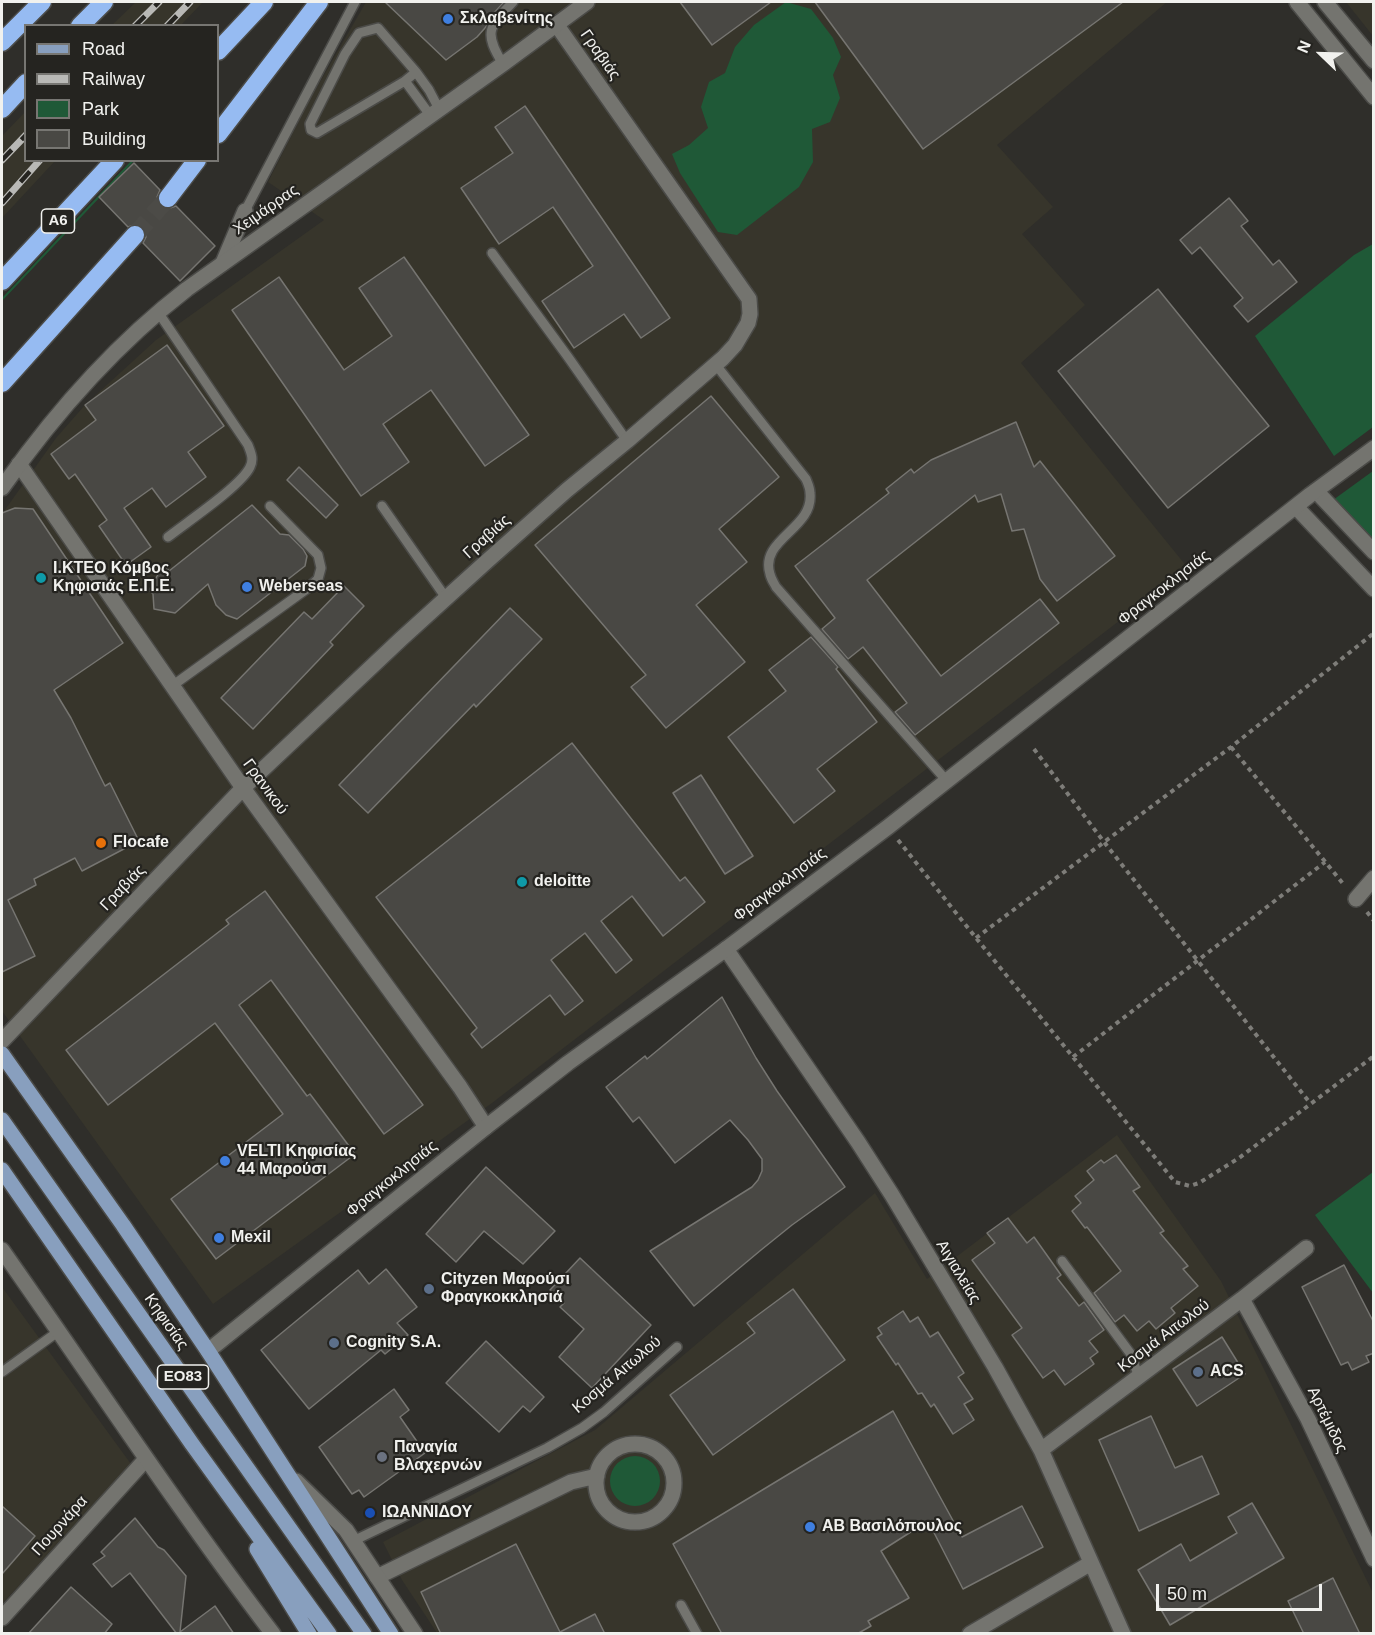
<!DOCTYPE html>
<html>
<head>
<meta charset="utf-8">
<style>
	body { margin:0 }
	#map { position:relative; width:1375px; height:1635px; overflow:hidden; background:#2f2e2a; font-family:Helvetica,sans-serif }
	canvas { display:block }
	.frame { position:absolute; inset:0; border:3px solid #f1f1ee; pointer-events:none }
	.legend { position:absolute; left:24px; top:24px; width:195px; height:138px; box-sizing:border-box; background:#252420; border:2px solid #777672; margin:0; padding:8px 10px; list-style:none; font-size:18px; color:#f1f1ee }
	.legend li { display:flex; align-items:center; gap:12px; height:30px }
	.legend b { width:30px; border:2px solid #777672 }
	.north { position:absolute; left:1291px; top:24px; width:60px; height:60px; -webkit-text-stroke:4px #252420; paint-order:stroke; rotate:293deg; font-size:16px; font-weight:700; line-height:24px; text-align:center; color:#f1f1ee }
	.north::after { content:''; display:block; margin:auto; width:21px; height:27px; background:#f1f1ee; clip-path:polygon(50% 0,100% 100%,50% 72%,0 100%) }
	.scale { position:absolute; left:1156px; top:1584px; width:166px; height:27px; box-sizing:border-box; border:3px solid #f1f1ee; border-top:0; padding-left:8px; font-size:18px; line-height:21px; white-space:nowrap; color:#f1f1ee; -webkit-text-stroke:4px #252420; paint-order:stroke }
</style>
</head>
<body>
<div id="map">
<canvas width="1375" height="1635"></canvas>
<div class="frame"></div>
<ul class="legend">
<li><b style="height:8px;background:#889fbe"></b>Road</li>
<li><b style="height:8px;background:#b9b9b6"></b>Railway</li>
<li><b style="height:16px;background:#1f5937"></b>Park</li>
<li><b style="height:16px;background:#494844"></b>Building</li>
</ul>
<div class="north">N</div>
<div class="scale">50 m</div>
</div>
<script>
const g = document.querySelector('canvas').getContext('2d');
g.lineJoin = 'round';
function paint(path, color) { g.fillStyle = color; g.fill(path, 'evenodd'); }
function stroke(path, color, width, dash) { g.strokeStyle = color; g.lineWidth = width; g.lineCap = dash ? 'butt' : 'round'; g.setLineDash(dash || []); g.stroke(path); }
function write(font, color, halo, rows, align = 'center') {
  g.font = font + ' Helvetica,sans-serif'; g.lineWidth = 4.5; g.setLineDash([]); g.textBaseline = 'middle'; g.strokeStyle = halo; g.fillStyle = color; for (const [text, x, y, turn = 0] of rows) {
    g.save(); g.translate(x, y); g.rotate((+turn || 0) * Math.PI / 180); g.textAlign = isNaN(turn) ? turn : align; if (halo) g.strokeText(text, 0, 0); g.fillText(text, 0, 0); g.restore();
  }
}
paint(new Path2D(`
	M 136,2 L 203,2 L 181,25 L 112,25 Z
	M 366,2 L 1167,2 L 997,145 L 1053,207 L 1022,234 L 1085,305 L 1021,363 L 1188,568 L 492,1103 L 213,1304 L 2,1011 L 2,514 L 56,438 L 85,405 L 156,340 L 324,220 L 268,182 L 309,101 Z
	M 1346,2 L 1373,2 L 1373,36 Z
	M 25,112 L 26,160 L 55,161 L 2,218 L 2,136 Z
	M 1117,1135 L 1221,1281 L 1373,1593 L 1373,1633 L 437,1633 L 402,1580 L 383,1542 L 595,1430 L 875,1193 L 927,1279 Z
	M 2,1287 L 131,1464 L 2,1604 Z`), '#37352b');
paint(new Path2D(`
	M 786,2 L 811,9 L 833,38 L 841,57 L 833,75 L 840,98 L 830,122 L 812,129 L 813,162 L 799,187 L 737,235 L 718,232 L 680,173 L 672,154 L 689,145 L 708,128 L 701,107 L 709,82 L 725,73 L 735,47 L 754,25 Z
	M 131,161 L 134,161 L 2,301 L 2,298 Z
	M 1373,244 L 1373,427 L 1334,456 L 1255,336 L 1354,255 Z
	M 1373,471 L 1373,542 L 1333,500 Z
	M 1373,1172 L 1373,1293 L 1315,1215 Z
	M610 1481a25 25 0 1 1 50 0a25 25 0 1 1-50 0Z`), '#1f5937');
const building = new Path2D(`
	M 385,2 L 504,2 L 493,14 L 485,28 L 477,37 L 446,60 Z
	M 680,2 L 771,2 L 712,45 Z
	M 815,2 L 1123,2 L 923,149 Z
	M 525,106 L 670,318 L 641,338 L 624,314 L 574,348 L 542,301 L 593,266 L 553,207 L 499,244 L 461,188 L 513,153 L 495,127 Z
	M 134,163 L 160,190 L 157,197 L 158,203 L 161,207 L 167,209 L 176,206 L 215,246 L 180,281 L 143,243 L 146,237 L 145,231 L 143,227 L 137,224 L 128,227 L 99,197 Z
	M 1229,198 L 1248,221 L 1241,226 L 1273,265 L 1279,260 L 1297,282 L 1248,322 L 1234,306 L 1243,298 L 1200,247 L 1192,254 L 1180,240 Z
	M 404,257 L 529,435 L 485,466 L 431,390 L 383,424 L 409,462 L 361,496 L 232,310 L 279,277 L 344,370 L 392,336 L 359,288 Z
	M 1158,289 L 1269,426 L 1168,508 L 1058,371 Z
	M 167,345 L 224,426 L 188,452 L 206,477 L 166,507 L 152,488 L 124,508 L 151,547 L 126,565 L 99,526 L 107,520 L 75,474 L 69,479 L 51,454 L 96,420 L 85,405 Z
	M 711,396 L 779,477 L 719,529 L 747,562 L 696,605 L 745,662 L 666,728 L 631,687 L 646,675 L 535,545 Z
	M 1016,422 L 1034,467 L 1040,461 L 1115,556 L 1057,601 L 1040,579 L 1024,529 L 1012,531 L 1001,494 L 978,502 L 975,495 L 867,580 L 941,676 L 1040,599 L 1059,623 L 915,735 L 895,712 L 907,703 L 863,647 L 848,659 L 822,629 L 835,618 L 795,566 L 889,493 L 886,489 L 911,469 L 914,473 L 931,460 Z
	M 299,467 L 338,505 L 326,518 L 287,480 Z
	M 252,505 L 280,534 L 289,535 L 303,549 L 307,556 L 305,566 L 237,619 L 226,615 L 216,605 L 208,584 L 175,613 L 154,609 L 153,594 L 149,590 L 164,564 L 169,571 Z
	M 15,508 L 33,509 L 123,643 L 54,690 L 71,718 L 105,786 L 110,783 L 139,841 L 82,871 L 75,858 L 34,879 L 36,885 L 8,900 L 35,956 L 2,972 L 2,513 Z
	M 344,586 L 364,606 L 330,642 L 333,645 L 253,729 L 221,698 L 304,612 L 312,619 Z
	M 510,608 L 542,639 L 476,707 L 474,704 L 368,813 L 339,785 Z
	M 811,637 L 838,667 L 836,669 L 877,722 L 817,769 L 835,791 L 794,823 L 728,737 L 786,691 L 769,670 Z
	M 572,743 L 680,881 L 685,877 L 705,902 L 663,936 L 632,896 L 601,921 L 632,960 L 616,973 L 585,933 L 551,960 L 583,1001 L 565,1015 L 550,995 L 482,1048 L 471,1034 L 477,1028 L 376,897 Z
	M 701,775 L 753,856 L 725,874 L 673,793 Z
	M 265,891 L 423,1105 L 384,1134 L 271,980 L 239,1005 L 307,1096 L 310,1094 L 355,1154 L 216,1259 L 171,1199 L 283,1114 L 215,1023 L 108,1105 L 66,1050 L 229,924 L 226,920 Z
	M 722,997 L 756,1058 L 777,1091 L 845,1187 L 792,1225 L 761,1250 L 694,1306 L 650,1251 L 752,1187 L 758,1180 L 762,1171 L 762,1159 L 748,1140 L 730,1120 L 675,1163 L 639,1117 L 633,1122 L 606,1087 L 645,1056 L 647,1059 Z
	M 1116,1155 L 1140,1187 L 1133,1191 L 1164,1231 L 1160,1233 L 1188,1266 L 1183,1269 L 1198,1286 L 1171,1308 L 1175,1313 L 1156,1329 L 1149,1321 L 1137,1331 L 1124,1315 L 1115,1322 L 1094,1293 L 1121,1271 L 1087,1227 L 1085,1228 L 1072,1211 L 1081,1203 L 1075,1196 L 1094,1180 L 1087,1171 L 1101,1160 L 1104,1163 Z
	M 486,1167 L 555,1231 L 523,1264 L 484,1231 L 456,1262 L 426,1234 Z
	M 1008,1218 L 1027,1243 L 1034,1237 L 1061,1275 L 1057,1278 L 1079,1306 L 1084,1302 L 1104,1330 L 1089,1341 L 1098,1352 L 1090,1358 L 1094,1364 L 1065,1385 L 1054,1370 L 1043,1378 L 1012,1335 L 1022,1328 L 972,1260 L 995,1243 L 987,1233 Z
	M 580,1258 L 651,1325 L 592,1388 L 559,1357 L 584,1329 L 560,1307 L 564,1303 L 550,1290 Z
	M 1344,1265 L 1374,1323 L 1374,1353 L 1366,1356 L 1369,1362 L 1352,1370 L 1348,1362 L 1341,1365 L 1302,1287 Z
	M 386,1269 L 417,1307 L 397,1323 L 408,1335 L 385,1354 L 381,1350 L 309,1409 L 261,1350 L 358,1270 L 369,1284 Z
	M 793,1289 L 845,1360 L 713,1455 L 670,1395 L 755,1333 L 747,1323 Z
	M 903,1311 L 910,1322 L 918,1317 L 930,1337 L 938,1332 L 964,1373 L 958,1377 L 973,1399 L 964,1404 L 974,1420 L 953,1434 L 934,1404 L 931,1407 L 922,1393 L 918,1394 L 898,1363 L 896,1365 L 877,1337 L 882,1334 L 878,1328 Z
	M 1222,1337 L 1245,1374 L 1197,1406 L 1173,1369 Z
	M 486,1341 L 544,1397 L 530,1412 L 523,1406 L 499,1432 L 446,1383 Z
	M 394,1389 L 409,1410 L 400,1417 L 425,1453 L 364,1497 L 359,1490 L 352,1494 L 319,1447 Z
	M 893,1411 L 962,1537 L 1022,1506 L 1043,1547 L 963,1589 L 928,1521 L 881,1551 L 909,1598 L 868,1621 L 871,1626 L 857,1634 L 722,1634 L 673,1544 Z
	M 1151,1416 L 1175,1468 L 1202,1456 L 1219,1494 L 1139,1531 L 1099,1440 Z
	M 1252,1503 L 1284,1558 L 1170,1625 L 1138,1570 L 1181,1544 L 1190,1561 L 1237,1533 L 1228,1517 Z
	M 2,1506 L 35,1536 L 2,1574 Z
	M 135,1518 L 158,1547 L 164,1550 L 186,1576 L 180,1632 L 215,1606 L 234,1634 L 177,1634 L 130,1573 L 112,1587 L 93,1564 L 105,1556 L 101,1552 Z
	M 516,1544 L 560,1632 L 595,1614 L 605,1634 L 441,1634 L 421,1592 Z
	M 1333,1578 L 1360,1634 L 1304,1634 L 1288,1601 Z
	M 71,1587 L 112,1624 L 104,1634 L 28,1634 Z`);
paint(building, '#494844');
stroke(building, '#767571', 1.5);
stroke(new Path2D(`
	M 135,235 L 168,198`), '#4c4b47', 18, [18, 9]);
const lane = new Path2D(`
	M 378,28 L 416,72 L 405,81 L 317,133 L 311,130 L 310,124 L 345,54 L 359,33 Z
	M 503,64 C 483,32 489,27 513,2
	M 416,72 L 429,90 L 439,109
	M 405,81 L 430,115
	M 245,211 L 355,2
	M 492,253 L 568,357 L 627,441
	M 158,312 L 248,445 C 251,453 254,459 250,467 C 241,486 187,522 168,537
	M 716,365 L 806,479 C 808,484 810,488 810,493 C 814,529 759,539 770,574 C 771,579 774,583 776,587 L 946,780
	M 382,506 L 446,598
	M 172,686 L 308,588 L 318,579 L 321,568 L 318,555 L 270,506
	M 1062,1261 L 1130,1353 L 1139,1377
	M 2,1372 L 59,1331
	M 353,1541 L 547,1448 L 582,1428 L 604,1412 L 677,1347
	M 681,1605 L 697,1634`);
const street = new Path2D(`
	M 223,263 L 245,211
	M 19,464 L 243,788 L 460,1087 L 486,1127
	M 1316,491 L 1374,552
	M 1296,507 L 1374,589
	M 1356,899 L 1374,878
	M 726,949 L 858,1142 L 892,1195 L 995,1367 L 1041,1450 L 1123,1634
	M 2,1041 L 243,788 L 401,639 L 486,562 L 567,490 L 627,441 L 723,358 L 735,345 L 748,323 L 750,314 L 749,299 L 556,24
	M 1242,1299 L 1308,1419 L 1374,1559
	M596 1483a39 39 0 1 1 78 0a39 39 0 1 1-78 0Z
	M 1041,1450 L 1242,1299 L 1306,1248
	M 377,1577 L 571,1482 L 597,1476
	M 2,1618 L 146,1459
	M 970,1634 L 1091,1563`);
const secondary = new Path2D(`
	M 1297,2 L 1374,97
	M 1325,2 L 1374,61
	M 2,488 C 54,414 116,344 187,289 L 503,64 L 587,2
	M 2,1250 C 92,1378 178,1509 273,1634
	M 208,1351 L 486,1127 L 568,1063 L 726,949 L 888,827 L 1310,495 L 1374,448
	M 296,1481 L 346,1530 L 415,1634`);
const primary = new Path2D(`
	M 2,1054 L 123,1225 L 208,1351 L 391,1634
	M 2,1120 L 364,1634
	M 2,1170 L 192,1444 L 329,1634
	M 257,1549 L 309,1634`);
const highway = new Path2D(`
	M 80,26 L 104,2
	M 2,42 L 42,2
	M 218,51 L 264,2
	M 2,109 L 26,83
	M 218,134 L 319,2
	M 168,198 L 197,160
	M 2,281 L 115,160
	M 2,383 L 135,235`);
stroke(lane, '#4b4b48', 12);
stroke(street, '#4b4b48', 18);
stroke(secondary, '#4b4b48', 18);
stroke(primary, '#4b4b48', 18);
stroke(highway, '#4b4b48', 21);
stroke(new Path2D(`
	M 1231,747 L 1345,886
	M 1034,749 L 1104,842 L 1310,1103
	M 898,840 L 976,938 L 1175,1182 L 1190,1186 L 1199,1183 L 1239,1158 L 1374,1056
	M 1367,912 L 1374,921
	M 976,938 L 1231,747 L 1374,633
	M 1073,1057 L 1325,862`), '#7e7d79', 4, [4.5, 4.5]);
stroke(lane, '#74746f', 9);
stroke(street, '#74746f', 15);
stroke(secondary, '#74746f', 15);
stroke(primary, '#889fbe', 15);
stroke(highway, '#96bbf2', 18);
const rail = new Path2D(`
	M 135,26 L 159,2
	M 167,26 L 190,2
	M 2,160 L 26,135
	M 2,203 L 40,160`);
stroke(rail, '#b9b9b6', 7);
stroke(rail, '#252420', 4.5, [14]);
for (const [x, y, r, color] of [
	[448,19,6,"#3f7fe0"],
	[41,578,6,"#0f9aa8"],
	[247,587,6,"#3f7fe0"],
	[101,843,6,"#e8710a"],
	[522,882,6,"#0f9aa8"],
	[225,1161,6,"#3f7fe0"],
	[219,1238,6,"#3f7fe0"],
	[429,1289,6,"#5c6f8a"],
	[334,1343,6,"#5c6f8a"],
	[1198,1372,6,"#5c6f8a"],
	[382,1457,6,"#6b7280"],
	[370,1513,6,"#1a4fb4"],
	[810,1527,6,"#3f7fe0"]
]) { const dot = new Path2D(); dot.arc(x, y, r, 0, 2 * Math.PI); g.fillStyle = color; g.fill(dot); stroke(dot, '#252420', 2); }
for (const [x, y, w] of [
	[58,221,33],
	[183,1377,51]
]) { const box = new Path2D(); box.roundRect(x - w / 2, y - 12, w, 24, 4.5); g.fillStyle = '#252420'; g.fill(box); stroke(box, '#f1f1ee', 1.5); }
write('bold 15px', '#f1f1ee', null, [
	["Α6",58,221],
	["ΕΟ83",183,1377]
]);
write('bold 16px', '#f1f1ee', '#252420', [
	["Σκλαβενίτης",460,19],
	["Ι.ΚΤΕΟ Κόμβος",53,569],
	["Κηφισιάς Ε.Π.Ε.",53,587],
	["Weberseas",259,587],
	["Flocafe",113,843],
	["deloitte",534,882],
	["VELTI Κηφισίας",237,1152],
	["44 Μαρούσι",237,1170],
	["Mexil",231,1238],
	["Cityzen Μαρούσι",441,1280],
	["Φραγκοκκλησιά",441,1298],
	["Cognity S.A.",346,1343],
	["ACS",1210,1372],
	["Παναγία",394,1448],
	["Βλαχερνών",394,1466],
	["ΙΩΑΝΝΙΔΟΥ",382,1513],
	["ΑΒ Βασιλόπουλος",822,1527]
], 'left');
write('16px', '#f1f1ee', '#252420', [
	["Γραβιάς",600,55,55],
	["Χειμάρρας",266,210,-35],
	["Γραβιάς",487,537,-42],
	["Φραγκοκλησιάς",1164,588,-38],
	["Γρανικού",265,787,54],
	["Φραγκοκλησιάς",780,885,-37],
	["Γραβιάς",123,888,-46],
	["Φραγκοκλησιάς",392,1179,-39],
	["Αιγιαλείας",958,1272,59],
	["Κηφισίας",166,1322,55],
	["Κοσμά Αιτωλού",1164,1336,-37],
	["Κοσμά Αιτωλού",617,1375,-40],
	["Αρτέμιδος",1327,1420,64],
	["Πουρνάρα",60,1526,-48]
]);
</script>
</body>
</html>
